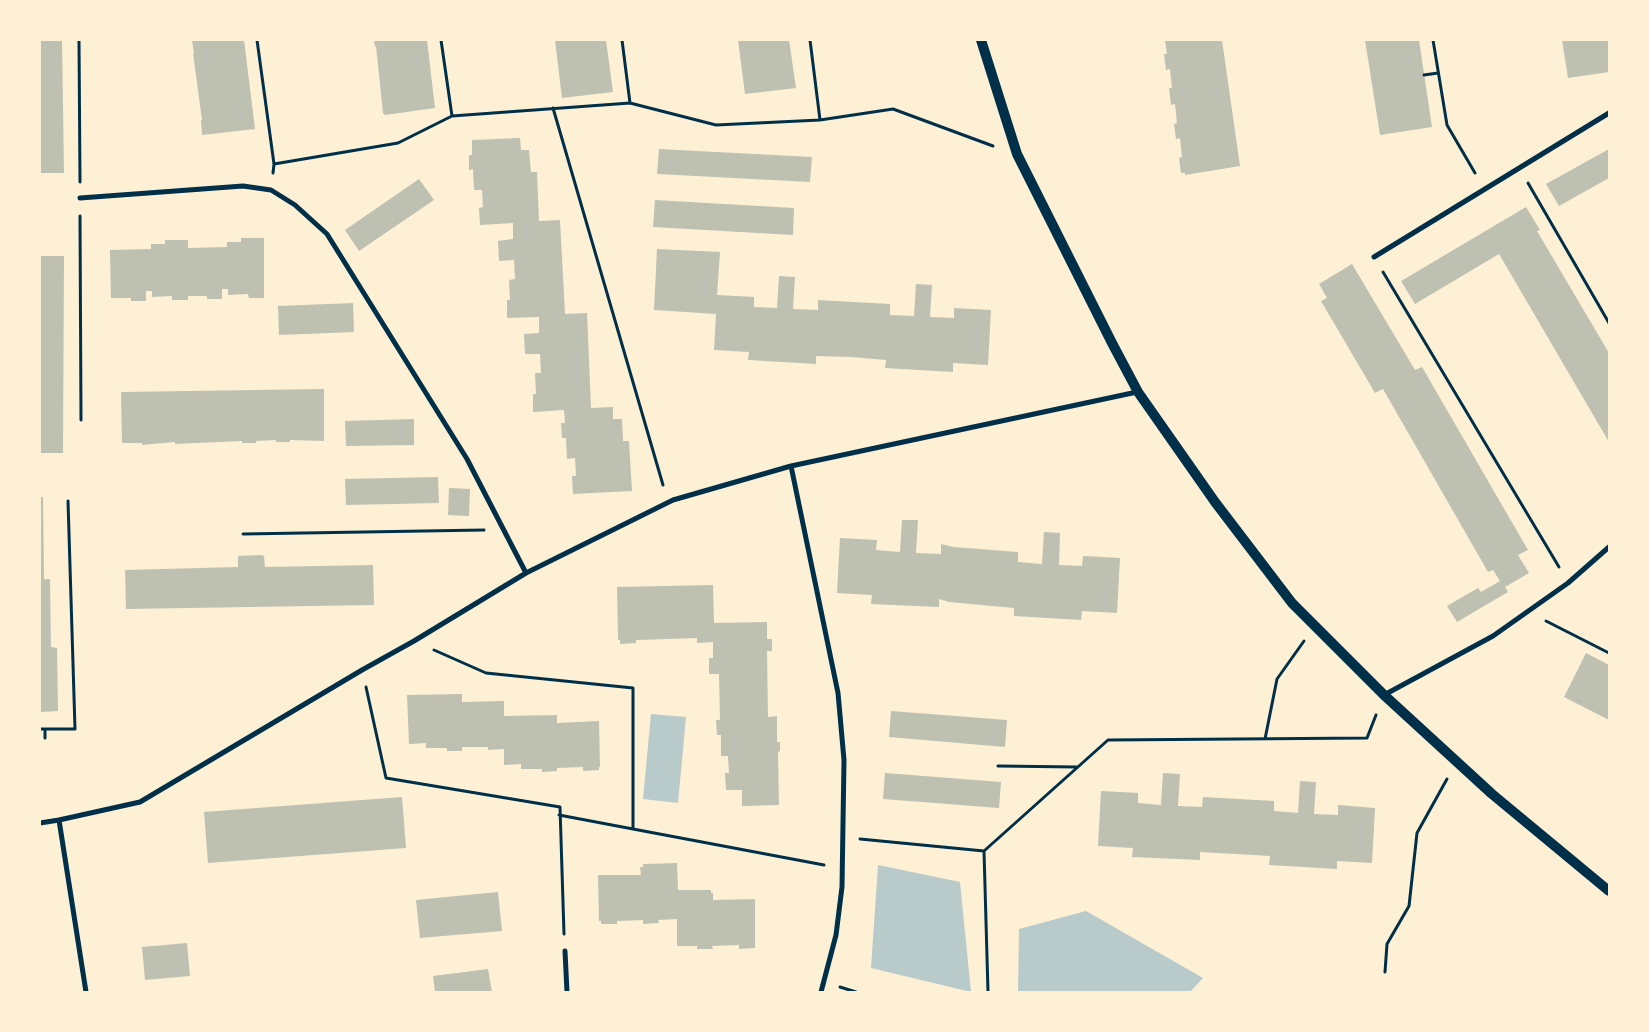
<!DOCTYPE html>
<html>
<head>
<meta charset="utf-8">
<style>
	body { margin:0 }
	#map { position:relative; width:1649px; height:1032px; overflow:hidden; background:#fdf0d5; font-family:Roboto,sans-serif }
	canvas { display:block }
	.frame { position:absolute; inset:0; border:41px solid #fdf0d5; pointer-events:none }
</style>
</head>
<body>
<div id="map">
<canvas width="1649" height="1032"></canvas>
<div class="frame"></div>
</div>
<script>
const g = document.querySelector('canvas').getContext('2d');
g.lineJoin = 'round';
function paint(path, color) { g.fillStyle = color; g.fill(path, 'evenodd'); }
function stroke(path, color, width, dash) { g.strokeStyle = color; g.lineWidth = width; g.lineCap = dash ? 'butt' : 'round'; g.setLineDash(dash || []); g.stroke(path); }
paint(new Path2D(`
	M 651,714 L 686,717 L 678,803 L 643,799 Z
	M 878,865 L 960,882 L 971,992 L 871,968 Z
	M 1086,911 L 1203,978 L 1190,992 L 1018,992 L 1019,929 Z`), '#b9caca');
paint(new Path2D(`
	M 40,40 L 62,40 L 64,173 L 40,173 Z
	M 192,40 L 244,40 L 255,129 L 202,135 L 201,120 L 202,120 L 193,53 L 194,53 Z
	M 374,40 L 427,40 L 435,108 L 385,115 L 383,113 L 376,46 L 375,47 Z
	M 555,40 L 606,40 L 613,92 L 562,98 Z
	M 738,40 L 789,40 L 796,88 L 745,94 Z
	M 1165,40 L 1222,40 L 1240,166 L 1185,175 L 1185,173 L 1181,173 L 1179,158 L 1182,157 L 1180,138 L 1176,139 L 1174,124 L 1177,123 L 1175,104 L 1171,105 L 1169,88 L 1172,88 L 1170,69 L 1166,70 L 1164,54 L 1167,54 Z
	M 1365,40 L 1419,40 L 1432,127 L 1380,135 Z
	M 1562,40 L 1609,40 L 1609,72 L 1568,78 Z
	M 520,138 L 521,150 L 529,150 L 531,172 L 537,172 L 539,221 L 560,220 L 565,314 L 587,313 L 591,408 L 613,407 L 613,419 L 622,419 L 623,441 L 629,441 L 632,491 L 573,494 L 572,476 L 576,476 L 575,458 L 567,459 L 566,438 L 562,438 L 561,423 L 565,423 L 564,410 L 533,412 L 533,394 L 536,394 L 535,373 L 541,373 L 540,354 L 525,354 L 524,334 L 539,333 L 539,317 L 507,318 L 507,300 L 510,300 L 509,280 L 515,279 L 514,260 L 499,261 L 498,241 L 513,239 L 513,223 L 480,225 L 479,208 L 483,207 L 482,190 L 474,190 L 473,169 L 469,170 L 469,155 L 472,155 L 472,140 Z
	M 659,149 L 812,157 L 810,182 L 657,174 Z
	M 1609,149 L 1609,178 L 1559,206 L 1546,184 Z
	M 419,179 L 434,200 L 359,251 L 345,230 Z
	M 655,200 L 794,208 L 793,235 L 653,227 Z
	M 1526,207 L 1540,230 L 1537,231 L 1609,353 L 1609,442 L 1499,254 L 1415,304 L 1401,281 Z
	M 241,238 L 264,238 L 264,298 L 249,298 L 248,294 L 228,295 L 228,289 L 222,289 L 222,299 L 207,299 L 207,296 L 188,296 L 188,300 L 172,300 L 172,296 L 152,297 L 152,291 L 146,291 L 146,301 L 131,301 L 131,298 L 111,298 L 110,250 L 151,249 L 151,244 L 165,244 L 165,240 L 188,240 L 188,248 L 227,247 L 227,242 L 241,242 Z
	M 657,249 L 720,252 L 717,295 L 754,297 L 754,307 L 777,308 L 779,276 L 795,277 L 793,309 L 818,310 L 818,300 L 890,304 L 890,315 L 914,316 L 916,284 L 932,285 L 930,317 L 954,318 L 954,308 L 991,310 L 988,365 L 953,363 L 953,372 L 885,368 L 886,360 L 851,357 L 816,356 L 816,364 L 748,360 L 749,352 L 714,350 L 716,314 L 654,310 Z
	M 40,256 L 64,256 L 63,453 L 40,453 Z
	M 1352,264 L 1415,370 L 1422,367 L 1528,550 L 1518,555 L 1529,573 L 1505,587 L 1508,592 L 1457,622 L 1447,606 L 1478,588 L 1481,592 L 1500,581 L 1493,570 L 1488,572 L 1383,389 L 1375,393 L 1321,301 L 1327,298 L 1319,284 Z
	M 353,303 L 354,332 L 279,335 L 278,306 Z
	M 324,389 L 324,441 L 290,440 L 290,442 L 276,442 L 276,440 L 256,441 L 256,443 L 242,443 L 242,441 L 175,444 L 175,442 L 142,445 L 142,443 L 122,443 L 121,392 Z
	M 414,419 L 414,445 L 346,446 L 345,421 Z
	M 438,477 L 439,503 L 346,505 L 345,479 Z
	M 449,488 L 470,489 L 469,516 L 448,515 Z
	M 40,497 L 43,497 L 44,579 L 50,579 L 51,647 L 57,648 L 58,711 L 40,712 Z
	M 902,520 L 918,520 L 916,553 L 941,554 L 941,544 L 953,547 L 1018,552 L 1018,562 L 1042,564 L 1044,532 L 1060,533 L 1059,565 L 1082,566 L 1083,556 L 1120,558 L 1117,613 L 1082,611 L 1081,620 L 1014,616 L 1014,608 L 949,602 L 939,599 L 939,607 L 871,604 L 872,595 L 837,593 L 840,538 L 877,540 L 876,550 L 900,552 Z
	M 261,555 L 264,556 L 265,567 L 373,565 L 374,605 L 126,609 L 125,570 L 238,567 L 238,556 Z
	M 713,585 L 714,623 L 767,622 L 767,639 L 772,639 L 772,651 L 767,651 L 768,717 L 777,716 L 777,742 L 780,742 L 780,751 L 778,752 L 779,805 L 742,806 L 742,790 L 726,790 L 725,773 L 729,773 L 728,756 L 721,756 L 721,735 L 717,735 L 716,720 L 720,720 L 719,674 L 709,674 L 709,658 L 713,658 L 713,642 L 697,643 L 697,638 L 638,640 L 636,640 L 636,643 L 620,644 L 620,640 L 618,640 L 617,587 Z
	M 1586,653 L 1609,665 L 1609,720 L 1564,697 Z
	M 462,694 L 462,702 L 504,701 L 504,716 L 557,715 L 557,723 L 599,721 L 600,767 L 599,767 L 599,770 L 583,771 L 583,767 L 557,768 L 557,771 L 542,772 L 542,769 L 521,769 L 521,764 L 504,765 L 504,749 L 488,750 L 488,747 L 462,747 L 462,751 L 447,751 L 447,748 L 426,748 L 426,743 L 409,744 L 407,695 Z
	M 891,711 L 1007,720 L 1005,747 L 889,737 Z
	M 885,773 L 1001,782 L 999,808 L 883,799 Z
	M 1163,773 L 1180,774 L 1178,806 L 1202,807 L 1203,797 L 1274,801 L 1274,811 L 1298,813 L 1300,781 L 1316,782 L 1314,814 L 1338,815 L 1338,805 L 1375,808 L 1372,863 L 1337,861 L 1337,869 L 1269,865 L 1270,856 L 1200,852 L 1200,860 L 1132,857 L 1133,848 L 1098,846 L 1101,791 L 1138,793 L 1138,803 L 1161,805 Z
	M 402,797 L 406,848 L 208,863 L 204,812 Z
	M 677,863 L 678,890 L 711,890 L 711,893 L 713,893 L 713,900 L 755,899 L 755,948 L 739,949 L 739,945 L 712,946 L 713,949 L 697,949 L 697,946 L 677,946 L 677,919 L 658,920 L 659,923 L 643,924 L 643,920 L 617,921 L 617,924 L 601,924 L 601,921 L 599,921 L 598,875 L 641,875 L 640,867 L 643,867 L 643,864 Z
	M 498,892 L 502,931 L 420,938 L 416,900 Z
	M 187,943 L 190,976 L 145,980 L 142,947 Z
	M 488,969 L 492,992 L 435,992 L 433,976 Z`), '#bec0b2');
stroke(new Path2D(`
	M 79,40 L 80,182
	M 257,40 L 274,164 L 273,173
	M 441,40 L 452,116
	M 622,40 L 630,103
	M 810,40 L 820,120
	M 1433,40 L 1447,125 L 1475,173
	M 1424,75 L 1438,73
	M 553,108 L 663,485
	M 274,164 L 398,143 L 452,116 L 630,103 L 716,125 L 820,120 L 893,109 L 993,146
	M 1528,183 L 1609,323
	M 80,216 L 81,420
	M 1383,272 L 1559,567
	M 243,534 L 484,530
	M 1546,621 L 1609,653
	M 434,650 L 486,673 L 633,688 L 633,829 L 559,815
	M 366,687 L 386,778 L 560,807 L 564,934
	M 40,729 L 75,729 L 68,501
	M 45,729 L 45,738
	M 1265,739 L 1277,679 L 1304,641
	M 998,766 L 1077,767
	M 633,829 L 824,865
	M 860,839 L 984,851
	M 1385,972 L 1387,944 L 1409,906 L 1417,833 L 1447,779
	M 840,987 L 856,992
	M 988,992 L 984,851 L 1108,740 L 1367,738 L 1376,715`), '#003049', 3);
stroke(new Path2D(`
	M 80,198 L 243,186 L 271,190 L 295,205 L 327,234 L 467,459 L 526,573
	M 1374,257 L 1609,113
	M 791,466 L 838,693 L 844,760 L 842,887 L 836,935 L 821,992
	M 1384,695 L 1493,636 L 1568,583 L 1609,547
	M 59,820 L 140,802 L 362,670 L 414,641 L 526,573 L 673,500 L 791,466 L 1137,392
	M 40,823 L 59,820 L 86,992
	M 565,951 L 567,992`), '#003049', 5);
stroke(new Path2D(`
	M 981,40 L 1017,154 L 1112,343 L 1138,392 L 1215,502 L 1292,603 L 1384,695 L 1492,794 L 1609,891`), '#003049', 10);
</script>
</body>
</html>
